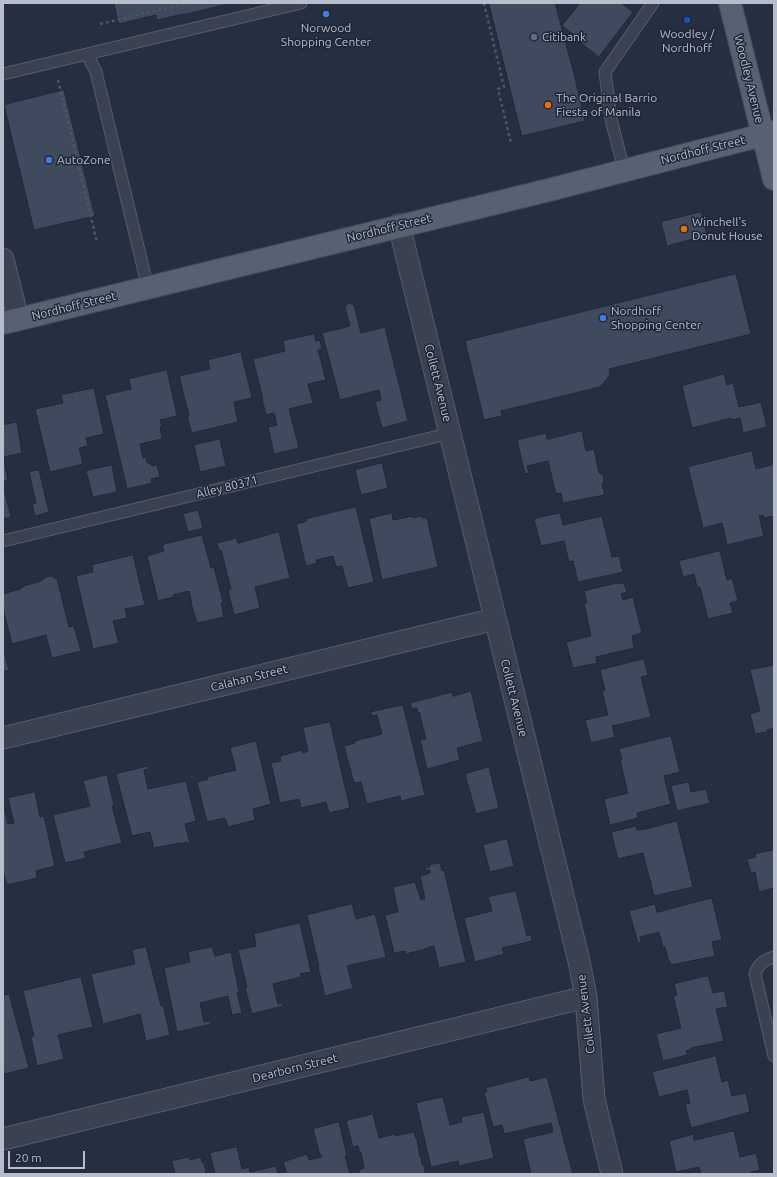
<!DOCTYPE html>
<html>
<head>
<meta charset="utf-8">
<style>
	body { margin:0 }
	#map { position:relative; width:777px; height:1177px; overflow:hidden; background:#262f42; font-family:Ubuntu,sans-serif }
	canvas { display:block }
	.frame { position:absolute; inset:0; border:4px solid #b7bdcb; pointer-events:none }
	.scale { position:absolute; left:8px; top:1151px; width:77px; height:18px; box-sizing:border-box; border:2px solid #b7bdcb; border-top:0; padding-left:5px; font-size:12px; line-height:14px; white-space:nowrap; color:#b7bdcb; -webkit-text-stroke:3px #1f2737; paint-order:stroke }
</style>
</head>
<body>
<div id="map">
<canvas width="777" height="1177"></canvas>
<div class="frame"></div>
<div class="scale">20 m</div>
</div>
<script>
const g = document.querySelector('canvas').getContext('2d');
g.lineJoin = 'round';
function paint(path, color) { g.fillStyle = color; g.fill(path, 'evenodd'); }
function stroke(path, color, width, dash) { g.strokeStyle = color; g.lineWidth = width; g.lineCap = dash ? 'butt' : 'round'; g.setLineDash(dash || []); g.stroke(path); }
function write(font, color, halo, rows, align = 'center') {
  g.font = font + ' Ubuntu,sans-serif'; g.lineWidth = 3; g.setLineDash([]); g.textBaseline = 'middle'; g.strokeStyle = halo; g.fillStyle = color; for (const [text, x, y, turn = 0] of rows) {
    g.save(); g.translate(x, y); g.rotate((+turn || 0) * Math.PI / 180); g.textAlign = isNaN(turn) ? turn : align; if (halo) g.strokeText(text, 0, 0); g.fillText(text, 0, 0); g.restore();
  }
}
const building = new Path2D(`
	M 114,3 L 232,3 L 183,15 L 183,14 L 157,20 L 156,15 L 119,24 Z
	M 489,3 L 555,3 L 574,74 L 585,121 L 522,136 Z
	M 580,3 L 621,3 L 633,12 L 599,57 L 572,36 L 573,34 L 562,26 Z
	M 64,90 L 95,216 L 34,230 L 4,105 Z
	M 701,212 L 707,235 L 667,246 L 661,222 Z
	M 736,274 L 751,334 L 609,369 L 610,375 L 600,387 L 501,411 L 502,416 L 484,420 L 465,341 Z
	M 349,303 L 354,305 L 361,333 L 385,327 L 408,421 L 382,428 L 375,402 L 381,400 L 379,390 L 340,400 L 322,333 L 350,326 L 345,307 Z
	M 314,334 L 316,341 L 320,340 L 322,349 L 318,350 L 326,380 L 308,384 L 313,403 L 289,409 L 299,448 L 274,454 L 268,427 L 277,425 L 274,413 L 266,415 L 262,399 L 263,399 L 253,359 L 285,351 L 283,341 Z
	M 241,352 L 252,398 L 234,402 L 238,422 L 192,433 L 187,417 L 189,416 L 179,376 L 210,369 L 208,360 Z
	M 167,370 L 177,416 L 160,420 L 162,426 L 160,427 L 162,439 L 140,444 L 143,458 L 146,457 L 147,463 L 149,463 L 152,466 L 157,465 L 160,477 L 151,479 L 152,483 L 127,489 L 105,395 L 131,389 L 129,379 Z
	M 724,374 L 727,385 L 733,383 L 739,407 L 761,402 L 767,427 L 743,433 L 740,418 L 731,420 L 731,418 L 692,428 L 682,386 Z
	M 94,388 L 104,434 L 86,438 L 88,446 L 79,448 L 83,464 L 50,472 L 35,409 L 63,403 L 61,395 Z
	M 17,422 L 22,453 L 3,457 L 8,480 L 3,481 L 3,425 Z
	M 582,431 L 586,451 L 594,449 L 599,473 L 603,475 L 604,481 L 602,485 L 605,495 L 563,503 L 561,493 L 556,494 L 548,461 L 527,466 L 529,473 L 525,474 L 517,440 L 546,433 L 547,439 Z
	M 220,439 L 226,466 L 200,472 L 194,445 Z
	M 752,451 L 756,469 L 774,464 L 774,516 L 764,518 L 763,515 L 759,516 L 764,536 L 727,545 L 722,523 L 703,528 L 688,467 Z
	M 382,463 L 388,488 L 361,495 L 355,470 Z
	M 112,465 L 117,492 L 93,497 L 86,471 Z
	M 39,470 L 49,512 L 35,516 L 32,504 L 36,503 L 29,472 Z
	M 3,489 L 4,489 L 11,517 L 3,519 Z
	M 356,507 L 374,582 L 348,588 L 342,566 L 336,567 L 333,556 L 316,560 L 317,563 L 306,566 L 296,524 L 307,521 L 306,519 Z
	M 198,510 L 203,528 L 188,532 L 183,514 Z
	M 392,513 L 393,520 L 413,516 L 413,518 L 422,516 L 422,518 L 427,518 L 438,567 L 382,580 L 369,519 Z
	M 560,513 L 563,525 L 602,516 L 612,557 L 619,556 L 623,572 L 578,582 L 573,561 L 569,562 L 564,541 L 541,546 L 534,519 Z
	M 279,532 L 290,578 L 255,587 L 260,608 L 234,615 L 228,590 L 231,589 L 221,550 L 219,551 L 217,543 L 236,538 L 238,543 Z
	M 202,535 L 211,568 L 214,567 L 223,602 L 221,603 L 224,617 L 197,623 L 191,603 L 192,603 L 189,591 L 173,595 L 174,597 L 158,601 L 147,556 L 164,551 L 162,545 Z
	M 720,551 L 727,580 L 732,578 L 738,601 L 730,603 L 733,613 L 708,619 L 700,587 L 697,587 L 694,574 L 683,577 L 679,561 Z
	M 133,555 L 145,605 L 125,609 L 127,618 L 113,621 L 119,643 L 93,649 L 76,576 L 93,572 L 92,565 Z
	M 51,576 L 57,579 L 69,627 L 74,626 L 81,651 L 52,658 L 46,635 L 12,644 L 3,609 L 3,594 L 20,589 L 26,585 L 39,582 L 46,577 Z
	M 618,583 L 619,584 L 624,583 L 627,592 L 621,594 L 623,600 L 633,597 L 642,633 L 632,636 L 634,648 L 596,657 L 597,663 L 573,668 L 566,642 L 591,636 L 584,603 L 587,603 L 584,591 Z
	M 3,647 L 9,670 L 3,672 Z
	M 644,659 L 648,675 L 641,677 L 651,717 L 612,726 L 615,737 L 591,743 L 585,720 L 608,715 L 602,691 L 605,690 L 600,670 Z
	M 774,665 L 774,728 L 767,730 L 767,732 L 755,734 L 750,714 L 760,711 L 750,670 Z
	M 471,691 L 483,741 L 457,748 L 460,760 L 427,769 L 420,740 L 426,739 L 419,712 L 418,713 L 417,708 L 412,709 L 410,703 L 452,692 L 453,696 Z
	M 403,705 L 425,795 L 401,801 L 400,796 L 367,804 L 361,782 L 354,783 L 344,746 L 355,743 L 355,741 L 382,734 L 377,715 L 372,716 L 371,712 Z
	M 330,722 L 350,808 L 329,813 L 326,802 L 301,808 L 299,799 L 280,803 L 271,763 L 281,761 L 280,756 L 302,750 L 303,753 L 308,751 L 303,728 Z
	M 671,736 L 680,772 L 664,776 L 671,804 L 637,813 L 638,818 L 610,825 L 604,799 L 628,793 L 620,760 L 622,760 L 619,749 Z
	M 256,741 L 271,804 L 253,809 L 255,820 L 228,827 L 225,818 L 207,822 L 197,782 L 208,779 L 207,777 L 236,770 L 230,748 Z
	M 149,766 L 149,769 L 144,770 L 148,789 L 186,781 L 196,821 L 185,824 L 190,843 L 187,843 L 187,842 L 179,844 L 179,843 L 154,848 L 150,832 L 132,836 L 116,774 Z
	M 489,767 L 499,808 L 476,814 L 465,774 Z
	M 107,775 L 114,805 L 112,806 L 122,843 L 84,852 L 86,858 L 65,863 L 53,815 L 90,806 L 83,781 Z
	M 689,782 L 691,792 L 706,789 L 710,803 L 677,811 L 671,786 Z
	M 35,792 L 40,817 L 44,816 L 55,866 L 36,871 L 37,878 L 7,885 L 3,872 L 3,803 L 8,824 L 14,823 L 8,798 Z
	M 677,821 L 693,887 L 654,896 L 643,853 L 618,859 L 611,832 L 636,826 L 637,830 L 646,829 Z
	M 507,839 L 514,866 L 490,872 L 483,845 Z
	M 774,850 L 774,888 L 759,892 L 755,872 L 751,873 L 747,859 L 756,857 L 755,854 Z
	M 440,863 L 442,871 L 444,870 L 466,962 L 439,968 L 434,946 L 429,947 L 429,948 L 406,954 L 405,951 L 394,953 L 385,915 L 398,912 L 393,887 L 415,882 L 421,900 L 425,899 L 420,876 L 430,873 L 430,870 L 426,871 L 425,868 L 430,867 L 429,865 Z
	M 516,891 L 527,936 L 531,935 L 532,941 L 502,948 L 504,954 L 475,962 L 464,918 L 492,911 L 488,897 Z
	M 712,898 L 722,940 L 712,942 L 715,956 L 671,965 L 670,961 L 669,962 L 665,947 L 663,947 L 659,932 L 640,937 L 641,942 L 638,943 L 629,911 L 655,904 L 657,912 Z
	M 352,904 L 356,919 L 375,914 L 386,957 L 347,966 L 353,988 L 325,996 L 318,967 L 319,966 L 307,915 Z
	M 300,923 L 311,972 L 300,974 L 301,977 L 273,984 L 278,1004 L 282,1003 L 283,1006 L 252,1014 L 245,988 L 247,987 L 238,950 L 256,946 L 254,934 Z
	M 146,947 L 161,1006 L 163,1005 L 170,1035 L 146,1041 L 140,1014 L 103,1024 L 91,974 L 135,964 L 132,950 Z
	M 212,947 L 215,956 L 231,952 L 239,992 L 237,993 L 242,1013 L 232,1015 L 228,996 L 200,1003 L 204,1022 L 211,1021 L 211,1024 L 177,1032 L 164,968 L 190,962 L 188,952 Z
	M 708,976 L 713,993 L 724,991 L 728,1007 L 716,1009 L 724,1041 L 691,1048 L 692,1049 L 686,1051 L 687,1055 L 663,1061 L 656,1034 L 681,1028 L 673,996 L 677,995 L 674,984 Z
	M 81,977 L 93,1027 L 58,1035 L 64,1059 L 37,1066 L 31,1037 L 34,1036 L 23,991 Z
	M 9,994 L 29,1068 L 4,1074 L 3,1068 L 3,996 Z
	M 716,1056 L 722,1082 L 728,1080 L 732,1096 L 746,1093 L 750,1112 L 691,1128 L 685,1104 L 690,1103 L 687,1090 L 659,1097 L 652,1072 Z
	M 529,1077 L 530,1081 L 547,1077 L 573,1174 L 531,1174 L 523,1139 L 553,1132 L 551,1123 L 504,1134 L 502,1125 L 493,1127 L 484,1092 L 487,1092 L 486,1088 Z
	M 443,1097 L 450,1125 L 462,1122 L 461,1117 L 484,1112 L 494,1158 L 459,1166 L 458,1161 L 431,1167 L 416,1103 Z
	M 373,1114 L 379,1138 L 395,1134 L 395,1136 L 414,1132 L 416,1139 L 417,1139 L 420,1157 L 421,1157 L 422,1165 L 424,1165 L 425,1174 L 360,1174 L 359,1170 L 364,1168 L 361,1152 L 360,1153 L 358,1146 L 353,1147 L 346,1121 Z
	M 339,1122 L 347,1156 L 345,1156 L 350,1174 L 287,1174 L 283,1162 L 307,1154 L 309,1160 L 322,1157 L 321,1155 L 320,1155 L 313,1129 Z
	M 734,1131 L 740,1157 L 756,1153 L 760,1170 L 751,1172 L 751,1174 L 701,1174 L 699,1167 L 676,1172 L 669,1141 L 693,1134 L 694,1140 Z
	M 237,1147 L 242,1169 L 249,1167 L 250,1172 L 276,1166 L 278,1174 L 215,1174 L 210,1153 Z
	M 189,1157 L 190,1160 L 201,1157 L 202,1163 L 204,1162 L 206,1172 L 205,1172 L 205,1174 L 175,1174 L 172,1161 Z`);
paint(building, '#404a5f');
stroke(building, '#212939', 1);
const lane = new Path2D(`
	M 87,54 L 96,72 L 148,288
	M 3,74 L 301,3
	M 624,170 L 611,119 L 605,72 L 653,3
	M 3,541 L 451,433
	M 774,957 C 764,960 758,964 755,974 L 774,1056`);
const street = new Path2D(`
	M 399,225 L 579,961 L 586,997 L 594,1099 L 612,1174
	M 3,259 L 18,319
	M 3,738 L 495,619
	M 3,1139 L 586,997`);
const primary = new Path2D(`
	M 730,3 L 774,179
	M 3,323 L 549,190 L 774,132`);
stroke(lane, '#555d6c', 13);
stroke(street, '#555d6c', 23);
stroke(primary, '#444b5b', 24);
stroke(new Path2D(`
	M 484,3 L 504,87 L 498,89 L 511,143
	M 100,24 L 188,3
	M 58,80 L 97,242`), '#465a5f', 2.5, [3, 3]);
stroke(lane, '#3a4251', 11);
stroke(street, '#3a4251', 21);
stroke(primary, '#586171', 22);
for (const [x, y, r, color] of [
	[326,14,4,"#3f7fe0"],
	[687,20,4,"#1a4fb4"],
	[534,37,4,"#5c6f8a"],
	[548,105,4,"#e8710a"],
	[49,160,4,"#3f7fe0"],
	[684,229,4,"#e8710a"],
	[603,318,4,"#3f7fe0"]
]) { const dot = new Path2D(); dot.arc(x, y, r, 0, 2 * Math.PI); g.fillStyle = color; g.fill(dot); stroke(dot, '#1f2737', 1.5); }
write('12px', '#b7bdcb', '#1f2737', [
	["Norwood",326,28,"center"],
	["Shopping Center",326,42,"center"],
	["Woodley /",687,34,"center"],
	["Nordhoff",687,48,"center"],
	["Citibank",542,37],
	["The Original Barrio",556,98],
	["Fiesta of Manila",556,112],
	["AutoZone",57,160],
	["Winchell's",692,222],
	["Donut House",692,236],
	["Nordhoff",611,311],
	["Shopping Center",611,325]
], 'left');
write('12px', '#b7bdcb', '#1f2737', [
	["Woodley Avenue",749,79,76],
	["Nordhoff Street",703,150,-14],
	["Nordhoff Street",389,228,-14],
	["Nordhoff Street",74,306,-14],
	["Collett Avenue",438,383,76],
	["Alley 80371",227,487,-14],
	["Calahan Street",249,678,-14],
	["Collett Avenue",514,698,76],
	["Collett Avenue",586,1014,-97],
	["Dearborn Street",295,1068,-14]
]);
</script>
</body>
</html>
